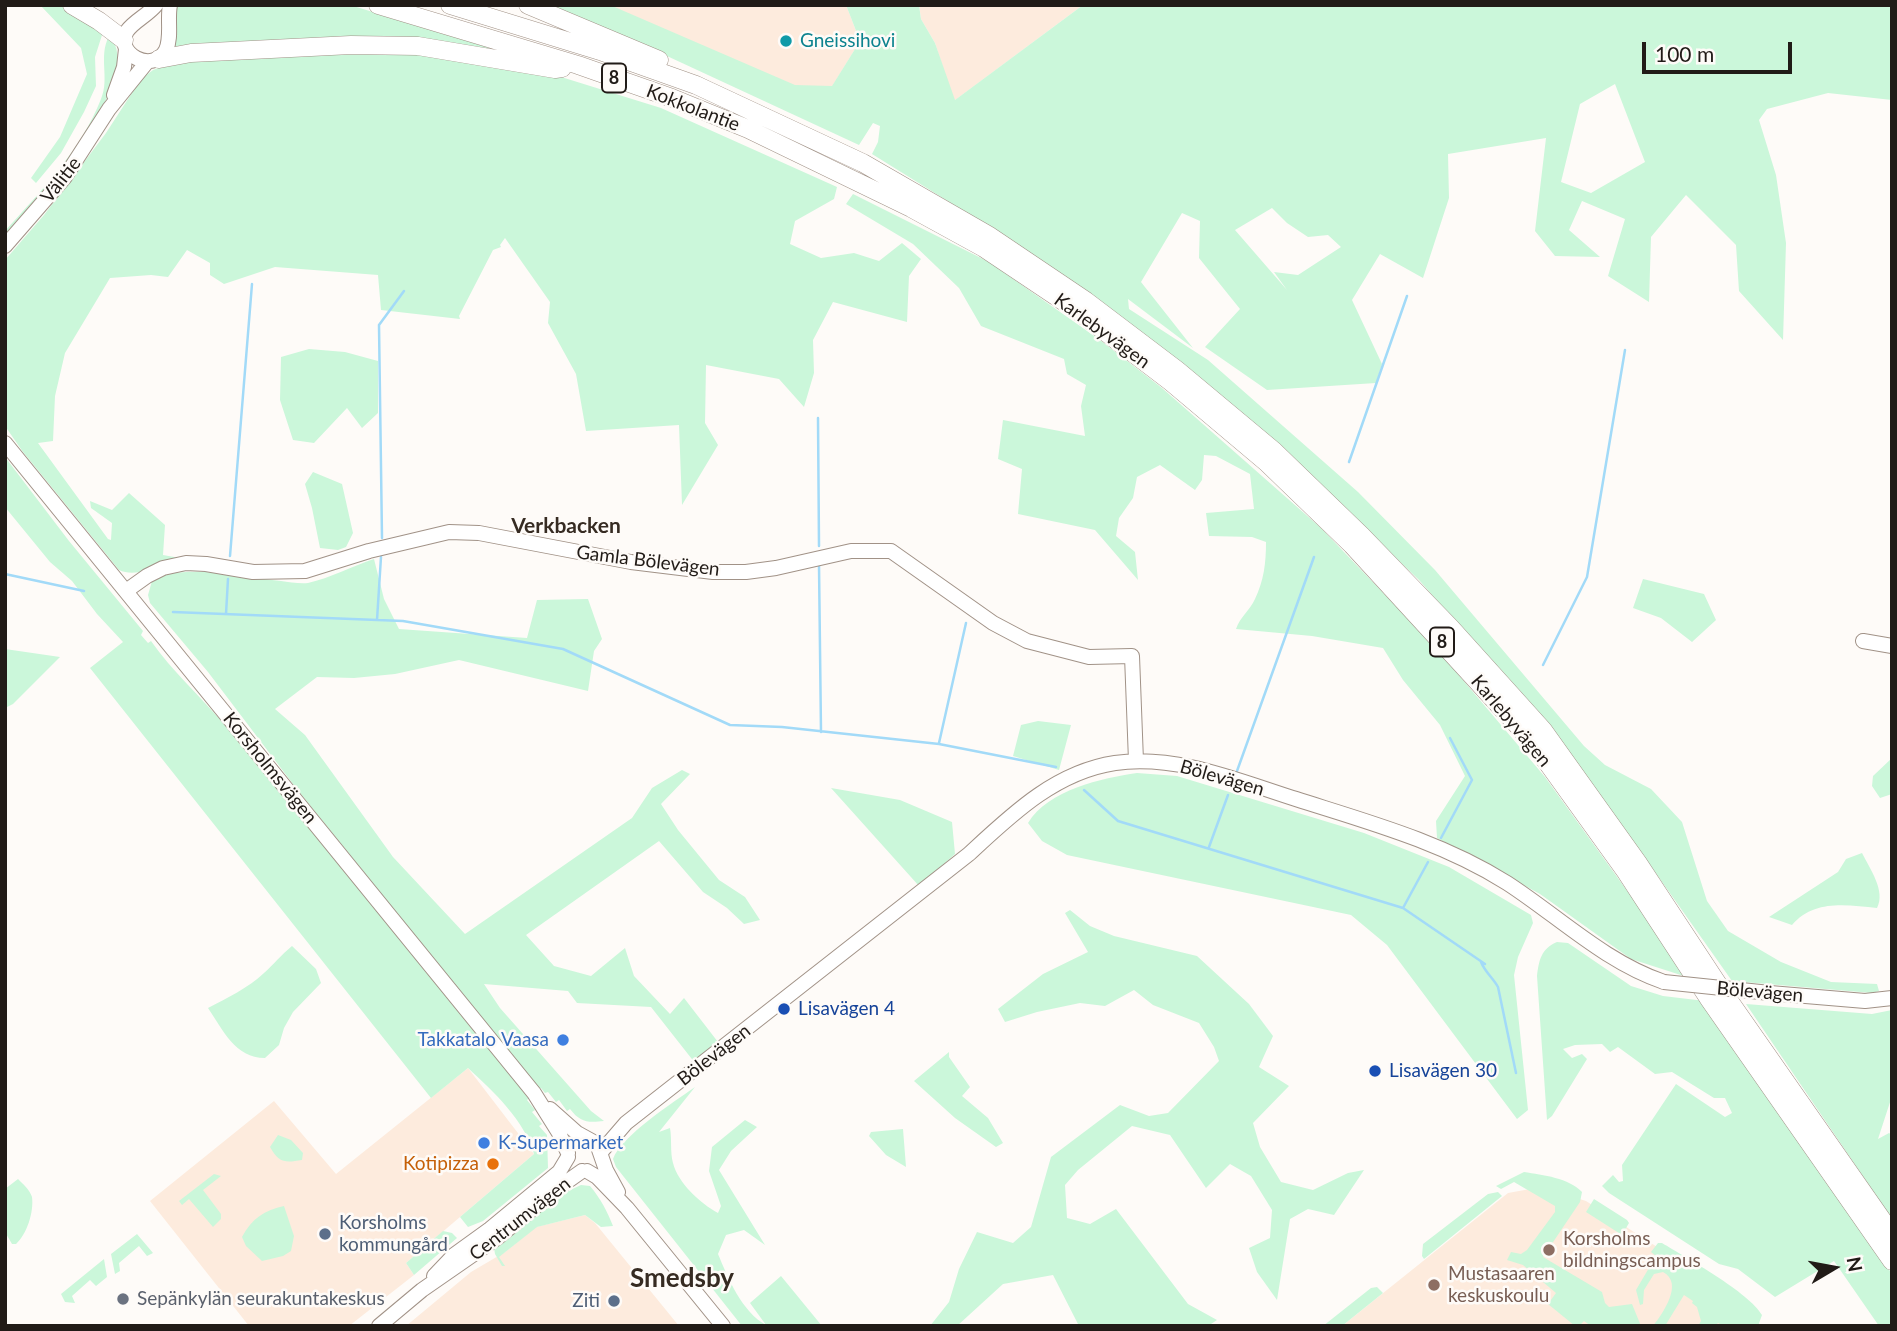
<!DOCTYPE html>
<html>
<head>
<meta charset="utf-8">
<style>
	body { margin:0 }
	#map { position:relative; width:1897px; height:1331px; overflow:hidden; background:#fefbf8; font-family:Lato,sans-serif }
	canvas { display:block }
	.frame { position:absolute; inset:0; border:7px solid #211b17; pointer-events:none }
	.north { position:absolute; left:1799px; top:1233px; width:70px; height:70px; -webkit-text-stroke:5px #fefbf8; paint-order:stroke; rotate:80deg; font-size:19px; font-weight:700; line-height:28px; text-align:center; color:#211b17 }
	.north::after { content:''; display:block; margin:auto; width:24px; height:32px; background:#211b17; clip-path:polygon(50% 0,100% 100%,50% 72%,0 100%) }
	.scale { position:absolute; left:1642px; top:42px; width:150px; height:32px; box-sizing:border-box; border:4px solid #211b17; border-top:0; padding-left:9px; font-size:21px; line-height:24px; white-space:nowrap; color:#211b17; -webkit-text-stroke:5px #fefbf8; paint-order:stroke }
</style>
</head>
<body>
<div id="map">
<canvas width="1897" height="1331"></canvas>
<div class="frame"></div>
<div class="north">N</div>
<div class="scale">100 m</div>
</div>
<script>
const g = document.querySelector('canvas').getContext('2d');
g.lineJoin = 'round';
function paint(path, color) { g.fillStyle = color; g.fill(path, 'evenodd'); }
function stroke(path, color, width, dash) { g.strokeStyle = color; g.lineWidth = width; g.lineCap = dash ? 'butt' : 'round'; g.setLineDash(dash || []); g.stroke(path); }
function write(font, color, halo, rows, align = 'center') {
  g.font = font + ' Lato,sans-serif'; g.lineWidth = 5; g.setLineDash([]); g.textBaseline = 'middle'; g.strokeStyle = halo; g.fillStyle = color; for (const [text, x, y, turn = 0] of rows) {
    g.save(); g.translate(x, y); g.rotate((+turn || 0) * Math.PI / 180); g.textAlign = isNaN(turn) ? turn : align; if (halo) g.strokeText(text, 0, 0); g.fillText(text, 0, 0); g.restore();
  }
}
paint(new Path2D(`
	M 577,5 L 846,5 L 860,41 L 822,103 Z
	M 919,5 L 1083,5 L 954,101 L 935,43 L 921,19 Z
	M 468,1068 L 534,1154 L 406,1263 L 414,1275 L 349,1326 L 249,1326 L 150,1201 L 274,1101 L 336,1174 Z
	M 1541,1187 L 1586,1201 L 1736,1298 L 1746,1326 L 1342,1326 L 1508,1193 Z
	M 585,1215 L 595,1223 L 679,1326 L 406,1326 L 471,1272 L 505,1252 L 536,1227 Z`), '#fdebdd');
paint(new Path2D(`
	M 40,5 L 60,5 L 103,32 L 95,57 L 96,86 L 84,112 L 61,153 L 36,183 L 31,178 L 60,137 L 87,74 L 81,48 Z
	M 177,5 L 350,5 L 497,50 L 432,42 L 329,40 L 174,47 L 174,17 Z
	M 546,5 L 610,5 L 795,85 L 832,86 L 860,41 L 846,5 L 919,5 L 921,19 L 935,43 L 955,100 L 1083,5 L 1892,5 L 1892,100 L 1828,93 L 1767,109 L 1759,120 L 1776,175 L 1786,243 L 1783,340 L 1739,291 L 1736,245 L 1686,195 L 1651,237 L 1649,302 L 1608,276 L 1625,219 L 1582,201 L 1569,230 L 1600,257 L 1555,256 L 1535,231 L 1546,138 L 1448,154 L 1449,198 L 1423,278 L 1380,254 L 1352,300 L 1382,364 L 1376,383 L 1267,390 L 1205,347 L 1240,309 L 1199,258 L 1200,221 L 1182,213 L 1141,282 L 1193,348 L 1128,299 L 1129,309 L 1208,360 L 1358,492 L 1435,570 L 1584,746 L 1605,765 L 1651,789 L 1682,822 L 1707,901 L 1728,931 L 1781,962 L 1831,982 L 1877,984 L 1879,991 L 1872,993 L 1732,981 L 1626,831 L 1539,717 L 1419,580 L 1291,458 L 1020,246 L 872,154 L 878,142 L 880,126 L 873,123 L 859,145 L 654,50 ZM 1615,84 L 1645,162 L 1591,193 L 1561,182 L 1580,104 ZM 1272,208 L 1287,223 L 1308,237 L 1328,235 L 1341,247 L 1298,275 L 1274,272 L 1287,290 L 1235,230 Z
	M 109,36 C 150,76 33,205 5,236 L 5,231 C 41,191 81,150 101,99 C 110,78 98,57 109,36 Z
	M 360,50 L 428,53 L 558,76 L 661,108 L 837,187 L 834,199 L 795,221 L 790,244 L 821,258 L 854,253 L 879,261 L 902,243 L 921,259 L 909,276 L 907,322 L 833,302 L 813,340 L 814,373 L 804,407 L 779,379 L 706,365 L 705,423 L 718,445 L 682,505 L 679,425 L 586,431 L 576,374 L 548,323 L 550,302 L 505,238 L 500,245 L 501,247 L 493,250 L 459,316 L 460,319 L 381,310 L 378,275 L 275,267 L 224,284 L 210,275 L 210,263 L 187,250 L 168,277 L 151,275 L 110,278 L 65,353 L 55,396 L 53,441 L 38,443 L 108,539 L 111,540 L 112,523 L 91,508 L 90,501 L 112,510 L 129,493 L 165,525 L 163,555 L 180,558 C 165,566 135,578 119,570 L 23,452 L 5,426 L 5,260 L 44,215 L 106,133 L 141,79 L 153,70 L 172,63 Z
	M 853,194 L 989,262 L 1100,340 L 1162,388 L 1321,528 L 1435,647 L 1545,777 L 1690,978 L 1631,959 L 1540,894 L 1437,838 L 1436,821 L 1465,776 L 1440,725 L 1403,680 L 1383,648 L 1312,636 L 1236,629 C 1240,617 1250,610 1255,599 C 1264,580 1266,563 1266,542 L 1252,537 L 1209,536 L 1206,513 L 1254,509 L 1250,474 L 1216,456 L 1204,455 L 1202,480 L 1195,490 L 1160,465 L 1137,477 L 1133,498 L 1119,518 L 1116,536 L 1135,552 L 1138,580 L 1095,530 L 1018,514 L 1022,469 L 998,459 L 1003,420 L 1085,436 L 1081,406 L 1086,385 L 1067,374 L 1064,359 L 981,326 L 959,288 L 913,244 L 846,204 Z
	M 309,349 L 345,352 L 378,361 L 378,413 L 362,428 L 347,408 L 314,443 L 293,440 L 280,400 L 281,357 Z
	M 5,457 L 69,541 L 143,631 L 141,635 L 148,643 L 151,641 C 172,671 200,696 224,724 C 326,849 430,971 530,1097 L 527,1100 L 535,1110 L 532,1112 L 542,1124 L 539,1126 L 547,1135 L 548,1168 L 483,1221 L 468,1227 L 460,1217 L 534,1154 C 525,1121 493,1091 468,1068 L 431,1098 L 90,668 L 123,642 L 97,614 L 72,581 L 50,562 L 5,507 Z
	M 313,472 L 342,484 L 353,533 L 346,547 L 338,550 L 320,548 L 312,508 L 305,484 Z
	M 374,559 L 384,599 L 399,629 L 527,638 L 537,600 L 588,599 L 602,639 L 594,651 L 588,691 L 459,660 L 395,674 L 354,678 L 317,677 L 275,709 L 305,735 L 393,857 L 465,934 L 632,818 L 652,788 L 682,770 L 690,774 L 661,804 L 678,830 L 719,880 L 745,897 L 760,920 L 744,924 L 727,908 L 703,892 L 659,841 L 526,935 L 554,966 L 591,976 L 625,948 L 634,976 L 670,1014 L 684,998 L 718,1042 L 695,1063 L 651,1007 L 577,1003 L 568,991 L 484,984 L 500,1008 L 591,1111 L 604,1121 C 587,1123 580,1122 570,1109 L 567,1111 L 559,1100 L 556,1102 L 548,1092 L 545,1093 L 541,1088 L 539,1089 L 296,788 L 208,672 L 150,603 L 148,595 L 152,581 C 182,562 246,578 281,581 C 289,582 300,584 308,583 C 330,578 353,566 374,559 Z
	M 1643,579 L 1704,594 L 1716,620 L 1692,642 L 1661,618 L 1633,608 Z
	M 5,649 L 60,657 L 13,704 L 5,708 Z
	M 1038,721 L 1071,725 L 1059,770 L 1013,756 L 1021,725 Z
	M 1892,758 L 1892,794 L 1880,798 L 1872,786 L 1873,776 Z
	M 1137,773 L 1177,776 L 1364,833 L 1449,867 L 1531,915 L 1533,923 L 1518,957 L 1514,975 L 1528,1110 L 1517,1119 L 1387,945 L 1351,915 L 1067,855 L 1042,841 L 1028,823 C 1048,790 1102,778 1137,773 Z
	M 831,788 L 900,800 L 952,822 L 955,854 L 919,886 Z
	M 1862,853 C 1870,869 1886,891 1877,908 C 1847,905 1814,899 1792,925 L 1769,917 L 1838,872 L 1846,859 Z
	M 1070,910 L 1090,926 L 1114,936 L 1197,956 L 1249,1004 L 1273,1036 L 1259,1067 L 1289,1086 L 1253,1123 L 1260,1147 L 1281,1182 L 1313,1190 L 1348,1173 L 1364,1170 L 1334,1215 L 1308,1209 L 1290,1219 L 1277,1300 L 1257,1272 L 1249,1248 L 1270,1238 L 1272,1210 L 1251,1176 L 1230,1164 L 1206,1188 L 1170,1135 L 1132,1126 L 1078,1170 L 1065,1185 L 1067,1218 L 1090,1224 L 1116,1209 L 1188,1304 L 1217,1320 L 1208,1326 L 1079,1326 L 1053,1275 L 1003,1284 L 957,1326 L 930,1326 L 949,1302 L 959,1269 L 977,1232 L 1013,1243 L 1031,1227 L 1051,1157 L 1120,1105 L 1149,1116 L 1168,1113 L 1219,1061 L 1214,1047 L 1199,1023 L 1153,1005 L 1134,990 L 1105,1006 L 1080,1003 L 1037,1012 L 1005,1022 L 998,1009 L 1043,974 L 1088,952 L 1065,913 Z
	M 1557,942 L 1568,943 L 1631,986 L 1663,996 L 1705,1001 L 1892,1274 L 1892,1326 L 1879,1326 L 1834,1261 L 1775,1297 L 1738,1269 L 1719,1264 L 1609,1193 L 1602,1186 L 1613,1175 L 1619,1182 L 1623,1181 L 1622,1165 L 1676,1084 L 1725,1117 L 1732,1113 L 1725,1098 L 1714,1098 L 1672,1072 L 1655,1074 L 1618,1047 L 1610,1052 L 1602,1044 L 1575,1045 L 1563,1049 L 1572,1058 L 1582,1054 L 1587,1059 L 1552,1116 L 1547,1120 L 1537,976 C 1539,960 1541,949 1557,942 Z
	M 292,946 L 316,969 L 321,983 L 293,1012 L 284,1028 L 279,1045 L 265,1058 C 235,1058 223,1030 208,1008 C 227,998 248,988 264,973 C 274,964 281,955 292,946 Z
	M 1746,1004 L 1872,1014 L 1892,1010 L 1892,1096 L 1878,1139 L 1889,1133 L 1892,1135 L 1892,1219 Z
	M 949,1052 L 949,1057 L 970,1087 L 962,1096 L 988,1118 L 1003,1143 L 996,1147 L 955,1118 L 914,1081 Z
	M 695,1087 L 659,1132 L 670,1128 C 672,1139 670,1152 673,1163 C 678,1183 700,1203 718,1213 L 721,1206 L 709,1171 L 712,1147 L 745,1120 L 757,1127 L 731,1151 L 719,1170 L 765,1245 L 744,1230 L 726,1235 L 718,1254 C 728,1278 742,1312 766,1325 L 750,1303 L 781,1276 L 822,1326 L 742,1326 L 616,1167 L 613,1159 C 621,1136 674,1102 695,1087 Z
	M 903,1129 L 906,1167 L 886,1155 L 869,1136 L 871,1132 Z
	M 278,1135 L 291,1140 L 303,1153 L 302,1160 C 285,1163 279,1163 270,1147 Z
	M 1524,1172 C 1543,1175 1569,1178 1582,1192 L 1580,1202 L 1543,1257 L 1602,1292 L 1605,1303 L 1609,1307 L 1632,1304 L 1641,1326 L 1628,1324 L 1591,1326 L 1584,1321 L 1579,1326 L 1575,1326 L 1548,1304 L 1556,1293 L 1523,1265 L 1507,1260 L 1511,1252 L 1521,1254 L 1527,1250 L 1555,1212 L 1555,1206 L 1514,1182 L 1501,1189 L 1496,1186 Z
	M 214,1174 L 221,1176 L 203,1190 L 221,1214 L 221,1219 L 213,1227 L 189,1199 L 182,1205 L 179,1201 Z
	M 18,1179 C 23,1184 30,1190 32,1197 C 34,1212 27,1234 16,1244 L 12,1244 L 5,1232 L 5,1189 Z
	M 581,1185 L 590,1186 C 601,1199 607,1211 613,1226 L 601,1227 L 585,1215 L 537,1227 L 499,1257 L 505,1266 L 502,1266 L 495,1254 L 494,1248 L 563,1190 L 566,1192 Z
	M 1498,1192 L 1502,1196 L 1424,1259 L 1422,1256 L 1423,1244 L 1488,1194 Z
	M 1594,1199 L 1627,1220 L 1629,1223 L 1622,1235 L 1586,1212 Z
	M 284,1206 L 294,1236 L 291,1251 L 283,1256 L 262,1261 L 246,1246 L 242,1237 C 251,1219 265,1210 284,1206 Z
	M 443,1231 L 452,1233 L 457,1238 L 414,1275 L 406,1263 Z
	M 137,1234 L 153,1253 L 147,1256 L 139,1246 L 119,1263 L 120,1271 L 115,1274 L 111,1254 Z
	M 1658,1243 L 1662,1243 C 1685,1257 1750,1293 1762,1315 L 1758,1326 L 1724,1326 L 1718,1323 L 1715,1326 L 1698,1326 L 1701,1321 L 1697,1307 L 1692,1303 L 1693,1301 L 1684,1295 L 1665,1326 L 1653,1326 C 1663,1313 1684,1283 1663,1272 L 1654,1274 L 1644,1290 L 1643,1304 L 1640,1305 L 1636,1290 L 1656,1256 L 1651,1252 Z
	M 104,1259 L 107,1277 L 96,1286 L 90,1280 L 72,1296 L 75,1303 L 65,1302 L 61,1294 Z
	M 1377,1287 L 1383,1293 L 1342,1326 L 1323,1326 L 1371,1288 Z`), '#cbf7da');
stroke(new Path2D(`
	M 818,418 L 819,546
	M 1349,462 L 1407,296
	M 382,538 L 379,325 L 404,291
	M 230,556 L 252,284
	M 819,565 L 821,732
	M 5,574 L 84,591
	M 173,612 L 403,621 L 563,649 L 730,725 L 782,727 L 939,744 L 1056,767
	M 226,614 L 228,579
	M 377,620 L 381,557
	M 1543,665 L 1587,577 L 1625,350
	M 939,743 L 966,623
	M 1237,771 L 1314,557
	M 1084,790 L 1118,821 L 1403,908 L 1485,964
	M 1441,838 L 1472,780 L 1450,738
	M 1209,847 L 1228,795
	M 1403,908 L 1428,862
	M 1481,962 C 1485,972 1493,978 1498,987 L 1516,1073`), '#a2daf8', 2.5);
const secondary = new Path2D(`
	M 156,5 C 148,15 134,21 127,31 C 113,53 153,75 166,50 C 172,37 167,19 170,5
	M 114,95 L 124,67 L 126,49
	M 5,246 L 65,177 L 109,109 L 147,62
	M 5,443 L 534,1093 L 559,1133 L 568,1153
	M 126,591 L 147,576 L 163,568 L 186,563 L 206,564 L 253,572 L 305,571 L 369,551 L 449,532 L 479,533 L 631,562 L 713,572 L 746,572 L 776,568 L 851,551 L 891,551 L 993,623 L 1027,641 L 1089,657 L 1132,656 L 1136,761
	M 1863,641 L 1892,646
	M 1770,993 L 1865,1001 L 1892,998
	M 550,1109 L 577,1133 L 597,1144 L 606,1170 L 618,1192
	M 601,1152 L 626,1123 L 969,854 C 1011,815 1055,772 1115,763 C 1176,754 1239,781 1296,799 C 1368,822 1442,842 1507,883 C 1558,916 1605,962 1664,982
	M 587,1171 L 597,1177 L 627,1208 L 723,1326
	M 434,1276 L 454,1255 L 490,1229 L 559,1172 L 568,1157
	M 379,1326 L 422,1290 L 497,1238 L 558,1188 L 582,1171`);
const highway = new Path2D(`
	M 72,5 L 99,21 L 124,40
	M 378,5 L 578,65 L 672,98 L 748,129 L 911,208 L 984,248 L 1078,311 L 1171,382 L 1266,462 L 1352,545 L 1531,740 L 1626,872 L 1709,999 L 1892,1261
	M 450,5 L 603,52 L 696,85 L 863,163 L 988,235 L 1086,301 L 1177,370 L 1274,451 L 1362,536 L 1451,628 L 1543,730 L 1638,863 L 1723,992 L 1892,1234
	M 528,5 L 659,60
	M 159,59 L 191,53 L 351,45 L 418,46 L 555,69 L 562,68`);
stroke(secondary, '#a19287', 16);
stroke(highway, '#a19287', 19);
stroke(secondary, '#fff', 14);
stroke(highway, '#fff', 18);
const secondaryBridge = new Path2D(`
	M 1664,982 L 1770,993`);
stroke(secondaryBridge, '#a19287', 16, []);
stroke(secondaryBridge, '#fff', 14);
for (const [x, y, r, color] of [
	[786,41,7,"#0f9aa8"],
	[784,1009,7,"#1a4fb4"],
	[563,1040,7,"#3f7fe0"],
	[1375,1071,7,"#1a4fb4"],
	[484,1143,7,"#3f7fe0"],
	[493,1164,7,"#e8710a"],
	[325,1234,7,"#5c6f8a"],
	[1549,1250,7,"#8d6e63"],
	[1434,1285,7,"#8d6e63"],
	[123,1299,7,"#6b7280"],
	[614,1301,7,"#5c6f8a"]
]) { const dot = new Path2D(); dot.arc(x, y, r, 0, 2 * Math.PI); g.fillStyle = color; g.fill(dot); stroke(dot, '#fefbf8', 2.5); }
for (const [x, y, w] of [
	[614,78,24],
	[1442,642,24]
]) { const box = new Path2D(); box.roundRect(x - w / 2, y - 14.5, w, 29, 5); g.fillStyle = '#fefbf8'; g.fill(box); stroke(box, '#211b17', 2); }
write('bold 18px', '#211b17', null, [
	["8",614,78],
	["8",1442,642]
]);
write('19px', '#0d838f', '#fefbf8', [
	["Gneissihovi",800,41]
], 'left');
write('19px', '#211b17', '#fefbf8', [
	["Kokkolantie",693,108,21],
	["Välitie",61,180,-52],
	["Karlebyvägen",1102,331,36],
	["Gamla Bölevägen",648,561,7],
	["Karlebyvägen",1511,721,50],
	["Korsholmsvägen",270,768,51],
	["Bölevägen",1222,778,16],
	["Bölevägen",1760,992,5],
	["Bölevägen",714,1055,-38],
	["Centrumvägen",520,1219,-38]
]);
write('19px', '#164399', '#fefbf8', [
	["Lisavägen 4",798,1009],
	["Lisavägen 30",1389,1071]
], 'left');
write('19px', '#366cbe', '#fefbf8', [
	["Takkatalo Vaasa",549,1040],
	["K-Supermarket",498,1143,"left"]
], 'right');
write('19px', '#c56008', '#fefbf8', [
	["Kotipizza",479,1164]
], 'right');
write('19px', '#4e5e75', '#fefbf8', [
	["Korsholms",339,1223],
	["kommungård",339,1245],
	["Ziti",600,1301,"right"]
], 'left');
write('19px', '#785e54', '#fefbf8', [
	["Korsholms",1563,1239],
	["bildningscampus",1563,1261],
	["Mustasaaren",1448,1274],
	["keskuskoulu",1448,1296]
], 'left');
write('19px', '#5b616d', '#fefbf8', [
	["Sepänkylän seurakuntakeskus",137,1299]
], 'left');
write('bold 21px', '#362b22', '#fefbf8', [
	["Verkbacken",566,526]
]);
write('bold 26px', '#362b22', '#fefbf8', [
	["Smedsby",682,1279]
]);
</script>
</body>
</html>
